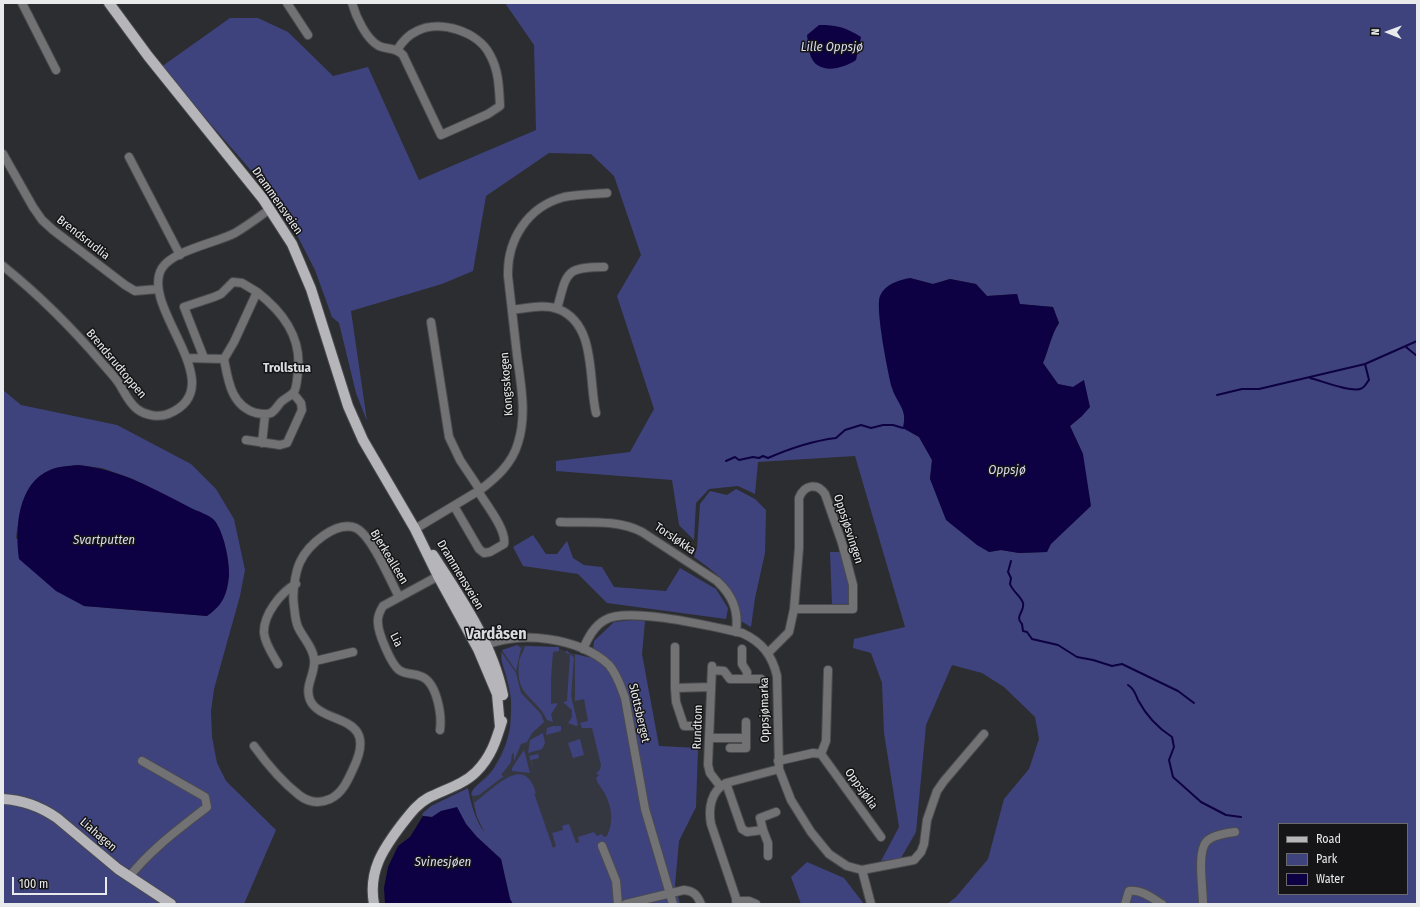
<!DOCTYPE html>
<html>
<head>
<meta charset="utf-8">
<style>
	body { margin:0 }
	#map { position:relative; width:1420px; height:907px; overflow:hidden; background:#2c2d30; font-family:"Fira Sans Condensed",sans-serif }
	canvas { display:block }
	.frame { position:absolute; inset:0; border:4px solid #e9eaec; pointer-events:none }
	.legend { position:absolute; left:1278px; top:823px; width:130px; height:72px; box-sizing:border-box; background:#151517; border:1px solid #6a6a6c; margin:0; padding:5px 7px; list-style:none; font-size:12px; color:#e9eaec }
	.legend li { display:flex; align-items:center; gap:8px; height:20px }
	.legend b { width:20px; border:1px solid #6a6a6c }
	.north { position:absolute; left:1368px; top:12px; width:40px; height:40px; -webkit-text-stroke:3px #151517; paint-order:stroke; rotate:271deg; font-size:11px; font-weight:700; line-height:16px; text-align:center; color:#e9eaec }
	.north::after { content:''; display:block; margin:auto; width:14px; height:18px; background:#e9eaec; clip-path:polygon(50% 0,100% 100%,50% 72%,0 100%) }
	.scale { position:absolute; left:12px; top:877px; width:95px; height:18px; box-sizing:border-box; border:2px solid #e9eaec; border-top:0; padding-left:5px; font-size:12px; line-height:14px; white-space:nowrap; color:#e9eaec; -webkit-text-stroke:3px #151517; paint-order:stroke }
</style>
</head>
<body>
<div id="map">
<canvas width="1420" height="907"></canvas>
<div class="frame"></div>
<ul class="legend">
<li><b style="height:5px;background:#b6b6ba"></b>Road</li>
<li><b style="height:11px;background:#3f437d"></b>Park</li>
<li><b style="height:11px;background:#0e0143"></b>Water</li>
</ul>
<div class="north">N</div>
<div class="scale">100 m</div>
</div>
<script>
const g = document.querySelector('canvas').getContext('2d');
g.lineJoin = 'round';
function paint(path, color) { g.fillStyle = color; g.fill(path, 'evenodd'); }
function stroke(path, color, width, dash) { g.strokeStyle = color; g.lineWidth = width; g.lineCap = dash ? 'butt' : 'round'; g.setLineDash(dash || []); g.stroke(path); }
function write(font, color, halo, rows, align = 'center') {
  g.font = font + ' "Fira Sans Condensed",sans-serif'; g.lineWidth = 3; g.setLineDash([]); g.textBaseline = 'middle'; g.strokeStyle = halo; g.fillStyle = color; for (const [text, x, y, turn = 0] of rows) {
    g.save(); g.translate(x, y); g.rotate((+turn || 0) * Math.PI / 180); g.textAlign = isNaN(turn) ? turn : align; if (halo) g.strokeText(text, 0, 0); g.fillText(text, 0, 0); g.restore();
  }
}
paint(new Path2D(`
	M 517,645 L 553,647 L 601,662 L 623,833 L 508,863 L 485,835 L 475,812 L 471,794 L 473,789 L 493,769 L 506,744 L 510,728 L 511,699 L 500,652 Z`), '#353740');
paint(new Path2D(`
	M 505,3 L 1417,3 L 1417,904 L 947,904 L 956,897 L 988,859 L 1004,799 L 1029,769 L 1039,739 L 1035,717 L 1004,687 L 982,673 L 952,665 L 926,725 L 916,832 L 901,858 L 881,861 L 899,827 L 884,733 L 882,683 L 871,653 L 853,648 L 854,639 L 905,627 L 855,456 L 758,462 L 755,494 L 738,486 L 709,489 L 696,503 L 694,540 L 679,525 L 672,480 L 556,471 L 556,461 L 630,452 L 654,409 L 617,296 L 641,255 L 614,176 L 591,154 L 549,153 L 486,196 L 473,271 L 442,284 L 351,311 L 367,421 L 356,393 L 339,323 L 332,317 L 315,270 L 282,206 L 161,67 L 230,18 L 258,18 L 288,32 L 333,76 L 368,67 L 419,180 L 536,130 L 534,45 ZM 910,278 L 933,284 L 950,279 L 976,284 L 987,296 L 1017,294 L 1019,304 L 1053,307 L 1059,323 C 1051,335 1049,349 1043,363 L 1058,384 L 1073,387 L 1084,380 L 1082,416 L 1070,426 L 1083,454 L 1047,552 L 1019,553 L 1001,550 L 989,552 L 930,479 L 932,460 L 919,437 L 903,428 C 907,412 901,403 893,390 ZM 1279,824 L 1407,824 L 1407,894 L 1279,894 Z
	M 3,390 L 21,405 L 117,425 L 191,464 L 216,489 L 234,519 L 245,570 L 240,596 L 214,689 L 211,711 L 212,737 L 217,763 L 226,781 L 276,830 L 244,904 L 4,904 ZM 78,465 L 102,468 L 133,479 L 214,520 L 224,541 L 226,554 L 207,616 L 84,606 L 16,538 C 20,512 23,482 50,470 C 58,466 70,466 78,465 Z
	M 736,489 L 755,499 L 766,510 L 765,553 L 755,598 L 751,627 L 739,620 C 738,586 718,575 694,557 L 697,548 L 700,504 L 710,491 L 727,495 Z
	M 533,535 L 546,554 L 557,554 L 567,541 L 573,558 L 584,565 L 602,567 L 614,587 L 666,591 L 680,568 L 716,589 L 728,608 L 726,619 L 607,603 L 578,574 L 523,566 L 513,547 Z
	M 830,552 L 842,552 L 850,586 L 850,605 L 832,605 Z
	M 632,620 L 645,621 L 642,654 L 659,746 L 698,748 L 696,807 L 679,841 L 675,885 L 680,904 L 513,904 L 510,899 L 501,859 L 477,837 L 466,824 L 457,808 L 441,811 L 432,817 L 423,816 L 422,814 L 431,806 L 468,788 C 471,804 475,820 485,833 L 477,817 L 474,803 C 493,790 525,751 536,794 L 534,793 L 553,848 L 556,846 L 552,833 L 563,830 L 562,826 L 569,824 L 576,843 L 579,842 L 578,837 L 594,832 L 597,836 L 602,834 L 604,837 L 607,836 C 614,821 612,807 604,792 C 601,787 597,783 596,778 L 599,775 L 596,773 L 600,770 L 601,765 L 592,728 L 582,728 L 580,723 L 588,721 L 584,699 L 575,701 L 575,654 L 592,658 L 594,641 L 614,622 Z
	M 517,645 L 521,648 L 516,671 L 502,650 Z
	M 525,646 L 559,647 L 559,651 L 553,652 L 551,678 L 551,704 L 557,703 L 557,705 L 551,714 L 553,722 L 547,720 C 536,696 515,697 519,663 C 519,657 524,652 525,646 Z
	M 566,650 L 574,658 L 571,696 L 578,725 L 576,726 L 568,723 L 572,717 L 572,710 L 563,702 L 567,701 L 570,654 L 566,653 Z
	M 502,653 L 516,673 L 521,693 L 541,714 L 544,722 L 532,733 L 527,742 L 521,744 L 514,761 L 514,754 L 512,753 L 511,762 L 501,775 L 504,776 L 479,795 L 473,796 L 471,794 C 474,786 482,782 488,776 C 499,764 507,745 510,728 C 512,713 512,694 507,679 C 506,672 499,659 502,653 Z
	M 553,726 L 561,726 L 561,731 L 546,735 L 547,728 Z
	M 543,733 L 545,743 L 542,749 L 528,753 L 530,740 Z
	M 580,739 L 584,755 L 573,758 L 568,743 Z
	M 524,750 L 530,773 L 512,771 L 512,768 Z
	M 538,754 L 539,758 L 531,760 L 535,773 L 529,756 Z
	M 807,862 L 844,878 L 864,904 L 801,904 L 791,877 Z`), '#3f437d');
paint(new Path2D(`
	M 819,25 C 837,25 845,27 861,37 L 856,60 C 843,69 816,76 810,54 C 808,48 808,41 807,35 Z
	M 910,278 L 933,284 L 950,279 L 976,284 L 987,296 L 1017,294 L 1020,304 L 1053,307 L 1059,323 C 1051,335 1049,349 1043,363 L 1058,384 L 1073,387 L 1084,380 L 1090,407 L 1082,416 L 1070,426 L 1083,454 L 1091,506 L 1051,544 L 1047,552 L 1019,553 L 1001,550 L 989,552 L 977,545 L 946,520 L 930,479 L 932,460 L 919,437 L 903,428 C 908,409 897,404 892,388 C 888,373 875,308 880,296 C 885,284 899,280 910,278 Z
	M 78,465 C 122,470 152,488 191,508 C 197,511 210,515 215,521 C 224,533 230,562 229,576 C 227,595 223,605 207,616 L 84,606 L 56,591 L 19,559 C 15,529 17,484 50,470 C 58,466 70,466 78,465 Z
	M 457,807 L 466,824 L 477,837 L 501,859 L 510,899 L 513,904 L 385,904 L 384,888 L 388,867 L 398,846 L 410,837 L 423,816 L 432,817 L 441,811 Z`), '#0e0143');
stroke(new Path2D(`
	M 1406,347 L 1417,356
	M 1310,378 C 1322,381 1349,392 1360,389 C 1365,388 1366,383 1369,380 L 1365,364
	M 1217,395 L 1242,389 L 1259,389 L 1365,364 L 1417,341
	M 726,461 L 735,457 L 739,460 L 753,457 L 759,458 L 763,456 L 768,458 C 791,448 811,441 836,438 L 845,430 L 861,425 L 871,428 L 883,425 L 893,425 L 903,428
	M 1011,561 L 1008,572 L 1011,578 L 1010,584 C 1013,592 1021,596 1023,603 C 1025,612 1014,616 1022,624 L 1023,631 L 1027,632 L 1032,639 L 1058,645 L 1077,657 L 1093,660 L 1112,666 L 1122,664 L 1178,691 L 1194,703
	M 1128,685 C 1134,689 1135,693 1138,700 C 1146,715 1158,728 1172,737 L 1174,747 L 1169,760 L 1173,777 L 1201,802 L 1226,815 L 1241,817`), '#0e0143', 2);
const minor = new Path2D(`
	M 22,3 L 56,70
	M 287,3 L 308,35
	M 352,3 C 356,17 366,39 379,46 C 388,50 396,47 403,55 L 441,135 L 488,114 L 500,106 C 499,88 499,71 490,55 C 479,32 440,19 417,31 C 408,35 402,42 397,50
	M 3,154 L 33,207 L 42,220 L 53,230 L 125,285 L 135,291 L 158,289
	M 129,157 L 180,255
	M 3,266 C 39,295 72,328 102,363 C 107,369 113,375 118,382 C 124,391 128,402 137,409 C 145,415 158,418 168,414 C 235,387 138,307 162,268 C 174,250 216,243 235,233 C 247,226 259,217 270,209
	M 557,309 C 567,273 564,267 604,267
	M 512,310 C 526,308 544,304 558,309 C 597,324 588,380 596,413
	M 187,358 L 224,359 L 234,342 L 257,292 C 283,312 302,337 298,372 C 297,378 297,387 294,392 C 291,396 285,398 281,402 C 278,405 276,410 271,413 C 266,415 261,414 256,413 C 231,406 228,380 224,359
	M 204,358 L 184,307 L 214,297 L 221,294 L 233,282 L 242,283 L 257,292
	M 246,440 L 280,445 L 287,443 L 302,410 L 301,403 L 293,393
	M 262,443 L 265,415
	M 480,490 C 496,478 512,464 518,443 C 527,415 521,385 517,355 C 514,329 511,303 508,276 C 507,240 527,207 564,197 C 578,194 593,194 607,193
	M 454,506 L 479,549 L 484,553 L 490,552 L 504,544 C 507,530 485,503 478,491
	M 560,522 C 587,523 617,519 642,532 L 717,581 C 732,595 739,610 736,632
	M 415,529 L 480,490 L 460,460 L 449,437 L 431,322
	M 482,647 C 516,629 582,638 609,665 C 617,674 621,687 625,698 L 645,809 L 673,904
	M 675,647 L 675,688 L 711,687
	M 583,649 C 588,638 594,626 605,620 C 628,606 714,627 742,633 C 762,642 772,655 777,676 L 779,769 L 791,800 L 811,832 L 829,854 L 847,866 L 862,870 L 914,860 L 921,852 L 924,844 L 927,820 L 937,791 L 944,781 L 984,734
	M 742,649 L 742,664 L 747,672 L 747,679
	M 768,653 L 789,632 L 794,609 L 853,609 L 853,585 L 842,543 L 825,494 C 817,482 804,485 799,498 L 799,548 L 794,609
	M 315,661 L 353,652
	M 278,664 C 273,655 265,644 264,633 C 263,615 281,592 296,584
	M 712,666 L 708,765 L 710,773 L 720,786
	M 712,670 L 724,671 L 730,679 L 761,679
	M 828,670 L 826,741 L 821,754 L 881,837
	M 675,688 L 676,702 L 684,726 L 695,726
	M 440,730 C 442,715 437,681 420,676 C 413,673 406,675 399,670 C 391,664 378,633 378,623 C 377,617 380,611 383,606 L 442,574
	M 710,738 L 746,738 L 746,748 L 730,748
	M 746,738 L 746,722
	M 254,746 C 267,764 281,781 299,795 C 308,802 319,804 330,799 C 342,794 348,780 353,769 C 381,712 321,726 310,700 C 304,685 316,674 314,659 C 313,647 303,638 298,627 C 295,620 295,613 294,606 C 292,594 295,573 300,562 C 308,545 336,520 356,528 C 372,536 390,580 399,597
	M 778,761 L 813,753 L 821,754
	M 726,783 L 742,829 L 747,832 L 763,830 L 768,843 L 768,856
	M 763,830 L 760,818 L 776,812
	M 602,846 L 616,881 L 618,904
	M 862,870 L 871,904
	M 129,877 C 151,849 179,829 207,807 L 205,797 L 142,761
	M 736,901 L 749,901 L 756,904
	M 626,904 L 684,890 C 694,891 697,895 701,904
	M 738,904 L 711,824 C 708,808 711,791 726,783 L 779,769
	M 1125,904 L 1129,891 C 1141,889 1152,898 1162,904
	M 1203,904 C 1203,889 1197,853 1206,842 C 1212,835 1227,833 1235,832`);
const major = new Path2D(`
	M 109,3 L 148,56 L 263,199 L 292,244 L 311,289 L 348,406 L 363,440 L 415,529 L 438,576 L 478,649 L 497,694 L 500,727
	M 433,555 C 461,598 493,644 503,695
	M 3,799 C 23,800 41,807 57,818 L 118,869 L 171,904
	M 374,904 C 368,871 383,849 402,824 C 410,814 417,804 428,798 C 443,790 463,785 476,772 C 491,757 496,741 502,721`);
stroke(minor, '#4a4b4e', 10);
stroke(major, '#4a4b4e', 12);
stroke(minor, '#727274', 8);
stroke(major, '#b6b6ba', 10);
write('12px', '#e9eaec', '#151517', [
	["Drammensveien",277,201,55],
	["Brendsrudlia",83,238,38],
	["Brendsrudtoppen",116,364,50],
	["Kongsskogen",507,384,-94],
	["Oppsjøsvingen",848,529,72],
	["Torsløkka",675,539,34],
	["Bjerkealleen",389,557,59],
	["Drammensveien",460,575,59],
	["Lia",396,640,64],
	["Oppsjømarka",765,710,-91],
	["Slottsberget",639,713,77],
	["Rundtom",698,727,-88],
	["Oppsjølia",861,789,54],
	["Liahagen",98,835,41]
]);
write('italic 13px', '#d8dbf0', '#151517', [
	["Lille Oppsjø",832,47],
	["Oppsjø",1007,470],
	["Svartputten",104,540],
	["Svinesjøen",443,862]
]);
write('bold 13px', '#dadbdf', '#151517', [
	["Trollstua",287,368]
]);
write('bold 16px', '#dadbdf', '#151517', [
	["Vardåsen",496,635]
]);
</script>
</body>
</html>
